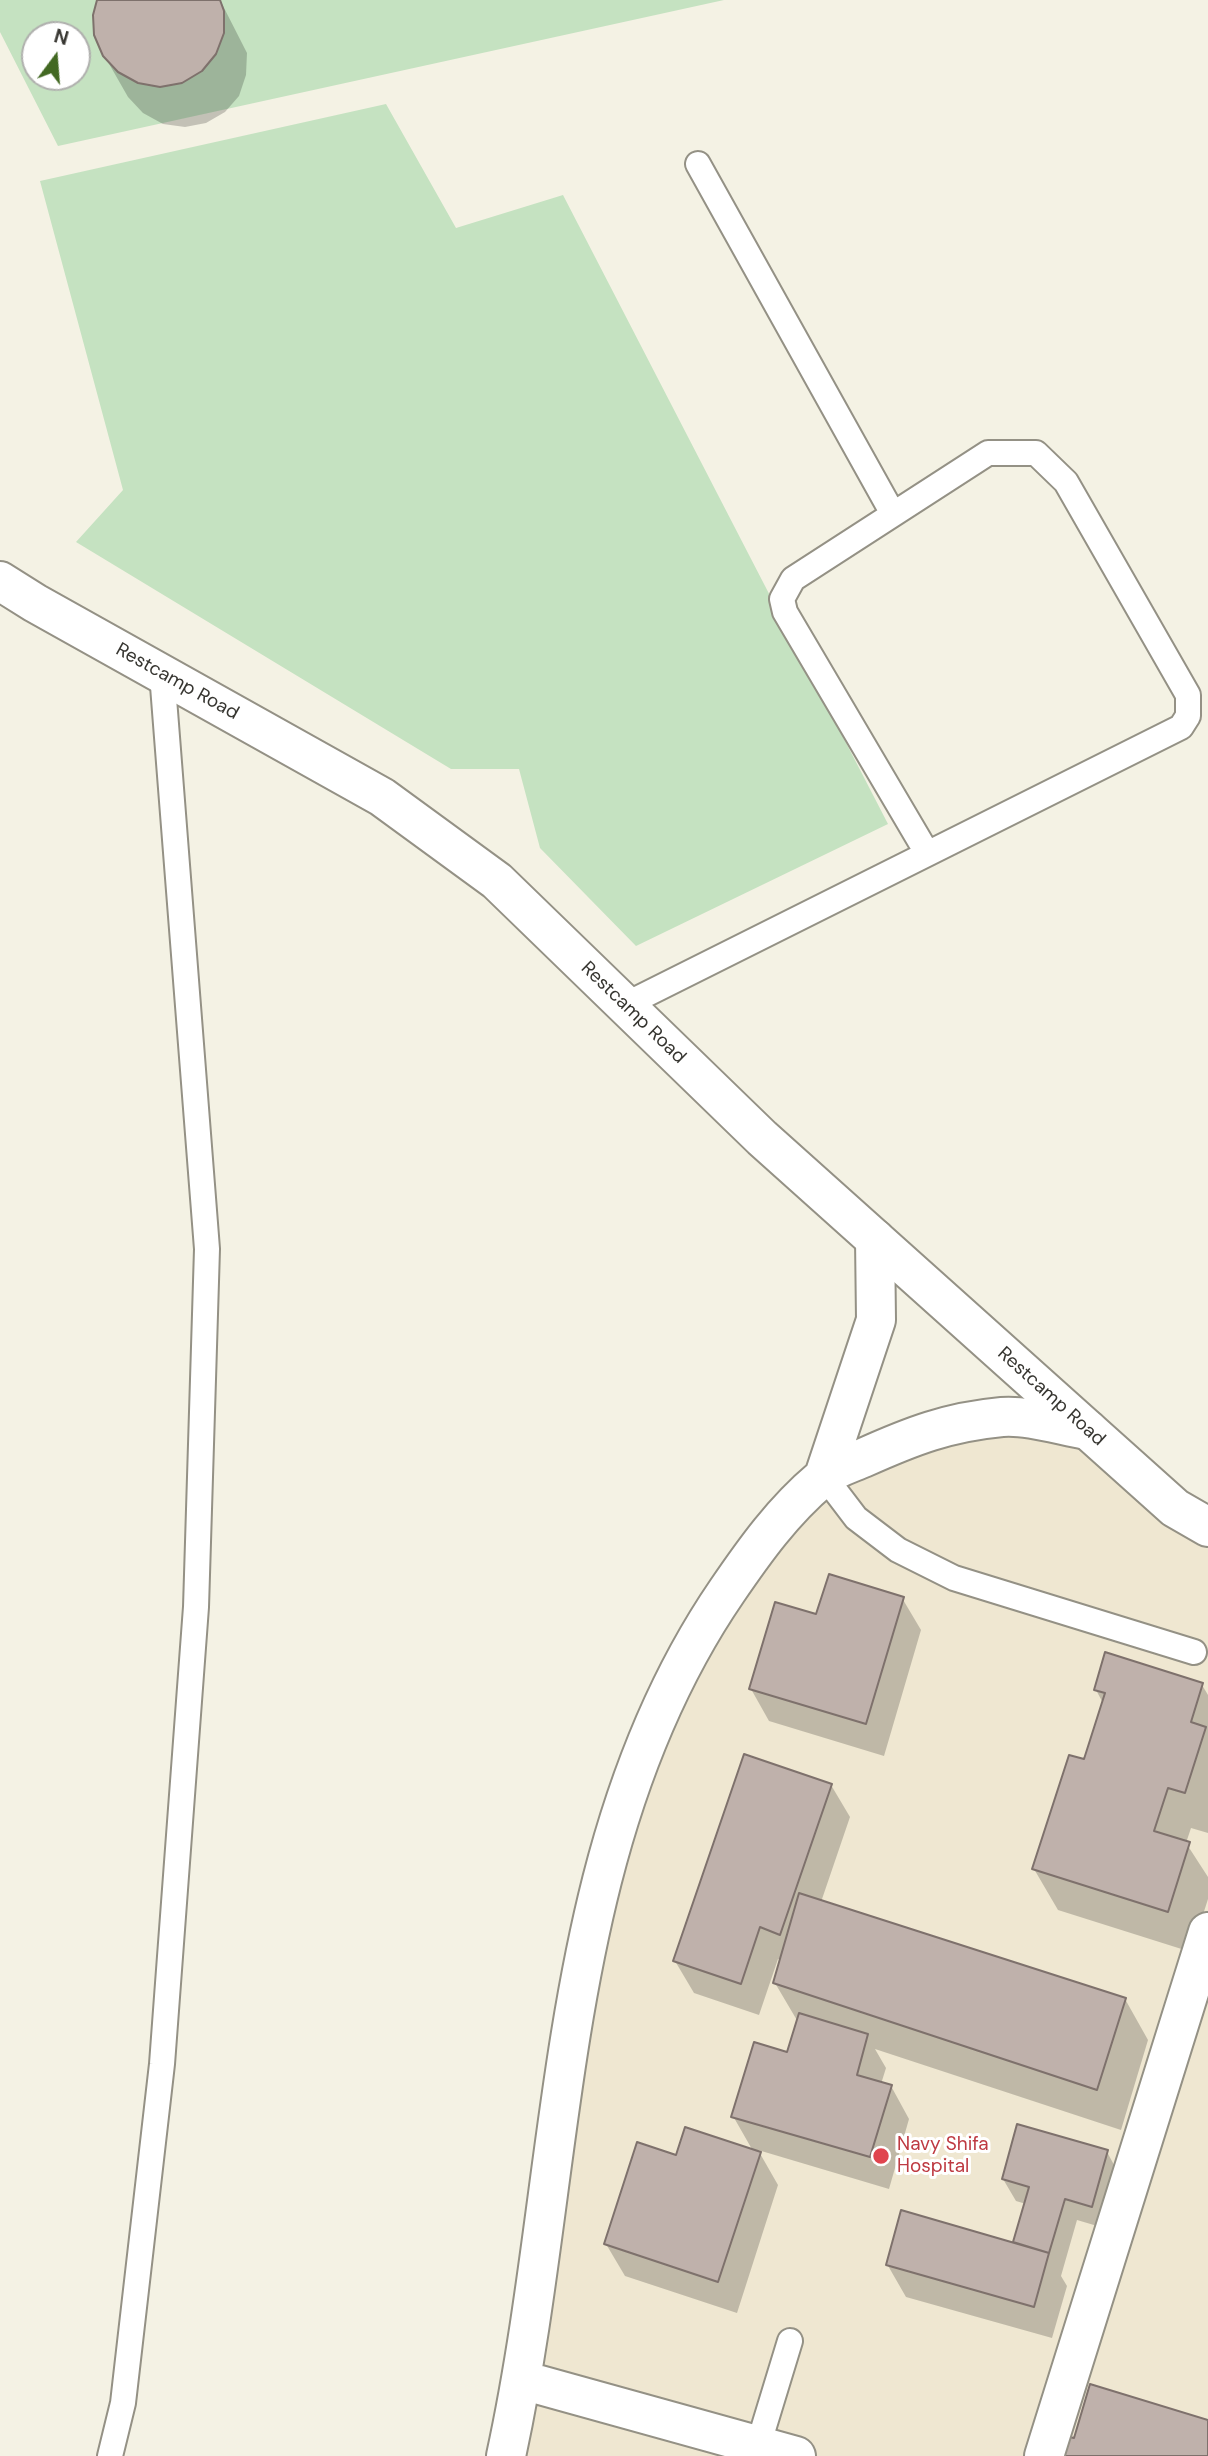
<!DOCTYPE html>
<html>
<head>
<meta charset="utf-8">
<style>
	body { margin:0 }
	#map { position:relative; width:1208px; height:2456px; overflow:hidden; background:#f4f2e4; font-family:"DM Sans",sans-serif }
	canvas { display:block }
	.north { position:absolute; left:21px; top:21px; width:70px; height:70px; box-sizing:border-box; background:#fff; border:2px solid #afafad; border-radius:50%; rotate:16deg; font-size:19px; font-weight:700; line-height:28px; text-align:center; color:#373631 }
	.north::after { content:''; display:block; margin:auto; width:24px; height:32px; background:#426822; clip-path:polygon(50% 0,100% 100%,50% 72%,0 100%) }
</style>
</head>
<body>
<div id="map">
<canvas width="1208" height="2456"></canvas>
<div class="north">N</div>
</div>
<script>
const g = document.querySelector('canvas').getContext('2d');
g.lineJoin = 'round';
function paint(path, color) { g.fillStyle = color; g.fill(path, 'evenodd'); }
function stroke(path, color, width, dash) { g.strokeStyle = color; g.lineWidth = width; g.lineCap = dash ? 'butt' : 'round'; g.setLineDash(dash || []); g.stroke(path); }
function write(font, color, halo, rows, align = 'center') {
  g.font = font + ' "DM Sans",sans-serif'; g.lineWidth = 6; g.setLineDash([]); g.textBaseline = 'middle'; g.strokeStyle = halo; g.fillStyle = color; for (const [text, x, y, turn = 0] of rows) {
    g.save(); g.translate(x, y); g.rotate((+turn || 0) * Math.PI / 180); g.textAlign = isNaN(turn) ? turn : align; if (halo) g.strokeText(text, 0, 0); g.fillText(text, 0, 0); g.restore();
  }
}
paint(new Path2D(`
	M 927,1429 L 1088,1430 L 1208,1513 L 1208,2456 L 506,2456 L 613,1832 L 768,1531 Z`), '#efe7d1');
paint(new Path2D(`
	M 0,0 L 724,0 L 58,146 L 0,32 ZM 35,35 L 77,35 L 77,77 L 35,77 Z
	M 386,104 L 456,228 L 563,195 L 888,824 L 636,946 L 540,848 L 519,769 L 451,769 L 76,542 L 123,490 L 40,181 Z`), '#c5e2c1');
paint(new Path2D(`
	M 99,0 L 220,0 L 247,53 L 246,75 L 239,96 L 225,112 L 206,123 L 185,127 L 163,124 L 143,113 L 128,97 L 104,55 Z
	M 902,1598 L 921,1630 L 884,1756 L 769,1721 L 751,1689 L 818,1616 Z
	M 1202,1685 L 1208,1695 L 1208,1833 L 1191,1828 L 1186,1843 L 1208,1877 L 1208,1899 L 1191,1952 L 1058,1910 L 1034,1869 L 1085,1762 L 1103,1703 L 1096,1690 Z
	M 831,1785 L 850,1817 L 821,1902 L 1125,1999 L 1148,2040 L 1121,2130 L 875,2049 L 886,2068 L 881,2084 L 891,2086 L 909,2119 L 889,2189 L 758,2150 L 778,2185 L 737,2313 L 625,2276 L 606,2244 L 678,2157 L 753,2151 L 733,2116 L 789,2054 L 798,2022 L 775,1983 L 782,1960 L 778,1959 L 759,2015 L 694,1993 L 675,1961 Z
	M 1107,2152 L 1119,2174 L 1104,2228 L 1077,2220 L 1061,2276 L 1067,2286 L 1052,2338 L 906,2297 L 887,2264 L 1014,2244 L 1026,2204 L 1016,2201 L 1003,2179 Z`), '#0003');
const building = new Path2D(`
	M 97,0 L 220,0 L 224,11 L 224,33 L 216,54 L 202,71 L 182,83 L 160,87 L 138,83 L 118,72 L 103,56 L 94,35 L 93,15 Z
	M 829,1574 L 904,1597 L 866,1724 L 749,1689 L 775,1602 L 816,1614 Z
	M 1105,1652 L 1203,1683 L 1191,1722 L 1206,1727 L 1185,1793 L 1168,1788 L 1154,1831 L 1190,1842 L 1168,1912 L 1032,1869 L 1069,1755 L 1084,1759 L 1105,1693 L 1094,1690 Z
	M 744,1754 L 832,1784 L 780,1935 L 760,1927 L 741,1984 L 673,1961 Z
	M 799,1893 L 1126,1998 L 1097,2090 L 773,1983 Z
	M 799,2013 L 868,2034 L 857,2075 L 892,2085 L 870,2157 L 731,2117 L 754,2042 L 787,2052 Z
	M 1017,2124 L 1108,2150 L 1092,2207 L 1065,2199 L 1049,2253 L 1013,2242 L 1029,2187 L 1002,2179 Z
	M 685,2127 L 761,2152 L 718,2282 L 604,2244 L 637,2142 L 676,2155 Z
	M 901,2210 L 1049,2253 L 1034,2307 L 886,2265 Z
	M 1090,2384 L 1208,2420 L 1208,2456 L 1058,2456 L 1065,2436 L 1074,2438 Z`);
paint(building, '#bfb1ab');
stroke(building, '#7e716c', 2);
const service = new Path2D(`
	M 698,164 L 893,514
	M 625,1005 L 1181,727 L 1188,716 L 1188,695 L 1066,482 L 1036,453 L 988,453 L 793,579 L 782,599 L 785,612 L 927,853
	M 824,1476 L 856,1518 L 898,1550 L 954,1578 L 1194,1652
	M 758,2446 L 790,2341
	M 110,2456 L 123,2403 L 162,2064 L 196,1607 L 207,1249 L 162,673`);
const minor = new Path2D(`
	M 824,1476 L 876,1320 L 875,1239
	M 522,2380 L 796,2456
	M 506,2456 C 569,2166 553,1845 727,1591 C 755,1550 783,1511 821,1479 C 832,1469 849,1464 863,1458 C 912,1436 948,1422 1002,1417 C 1029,1415 1062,1426 1088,1430
	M 1044,2456 L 1208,1932`);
const tertiary = new Path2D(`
	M 0,581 L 35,603 L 382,797 L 497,881 L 762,1138 L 1175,1508 L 1208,1527`);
stroke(service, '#949185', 28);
stroke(minor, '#949185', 42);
stroke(tertiary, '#949185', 42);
stroke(service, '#fff', 24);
stroke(minor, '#fff', 38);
stroke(tertiary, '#fff', 38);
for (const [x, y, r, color] of [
	[881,2156,9,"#e0444e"]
]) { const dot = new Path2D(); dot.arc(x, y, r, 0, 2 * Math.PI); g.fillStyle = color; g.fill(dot); stroke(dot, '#fff', 2.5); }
write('19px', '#373631', '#fff', [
	["Restcamp Road",177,682,29],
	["Restcamp Road",633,1013,44],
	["Restcamp Road",1051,1397,42]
]);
write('19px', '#be3a42', '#fff', [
	["Navy Shifa",897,2145],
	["Hospital",897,2167]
], 'left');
</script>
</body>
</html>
